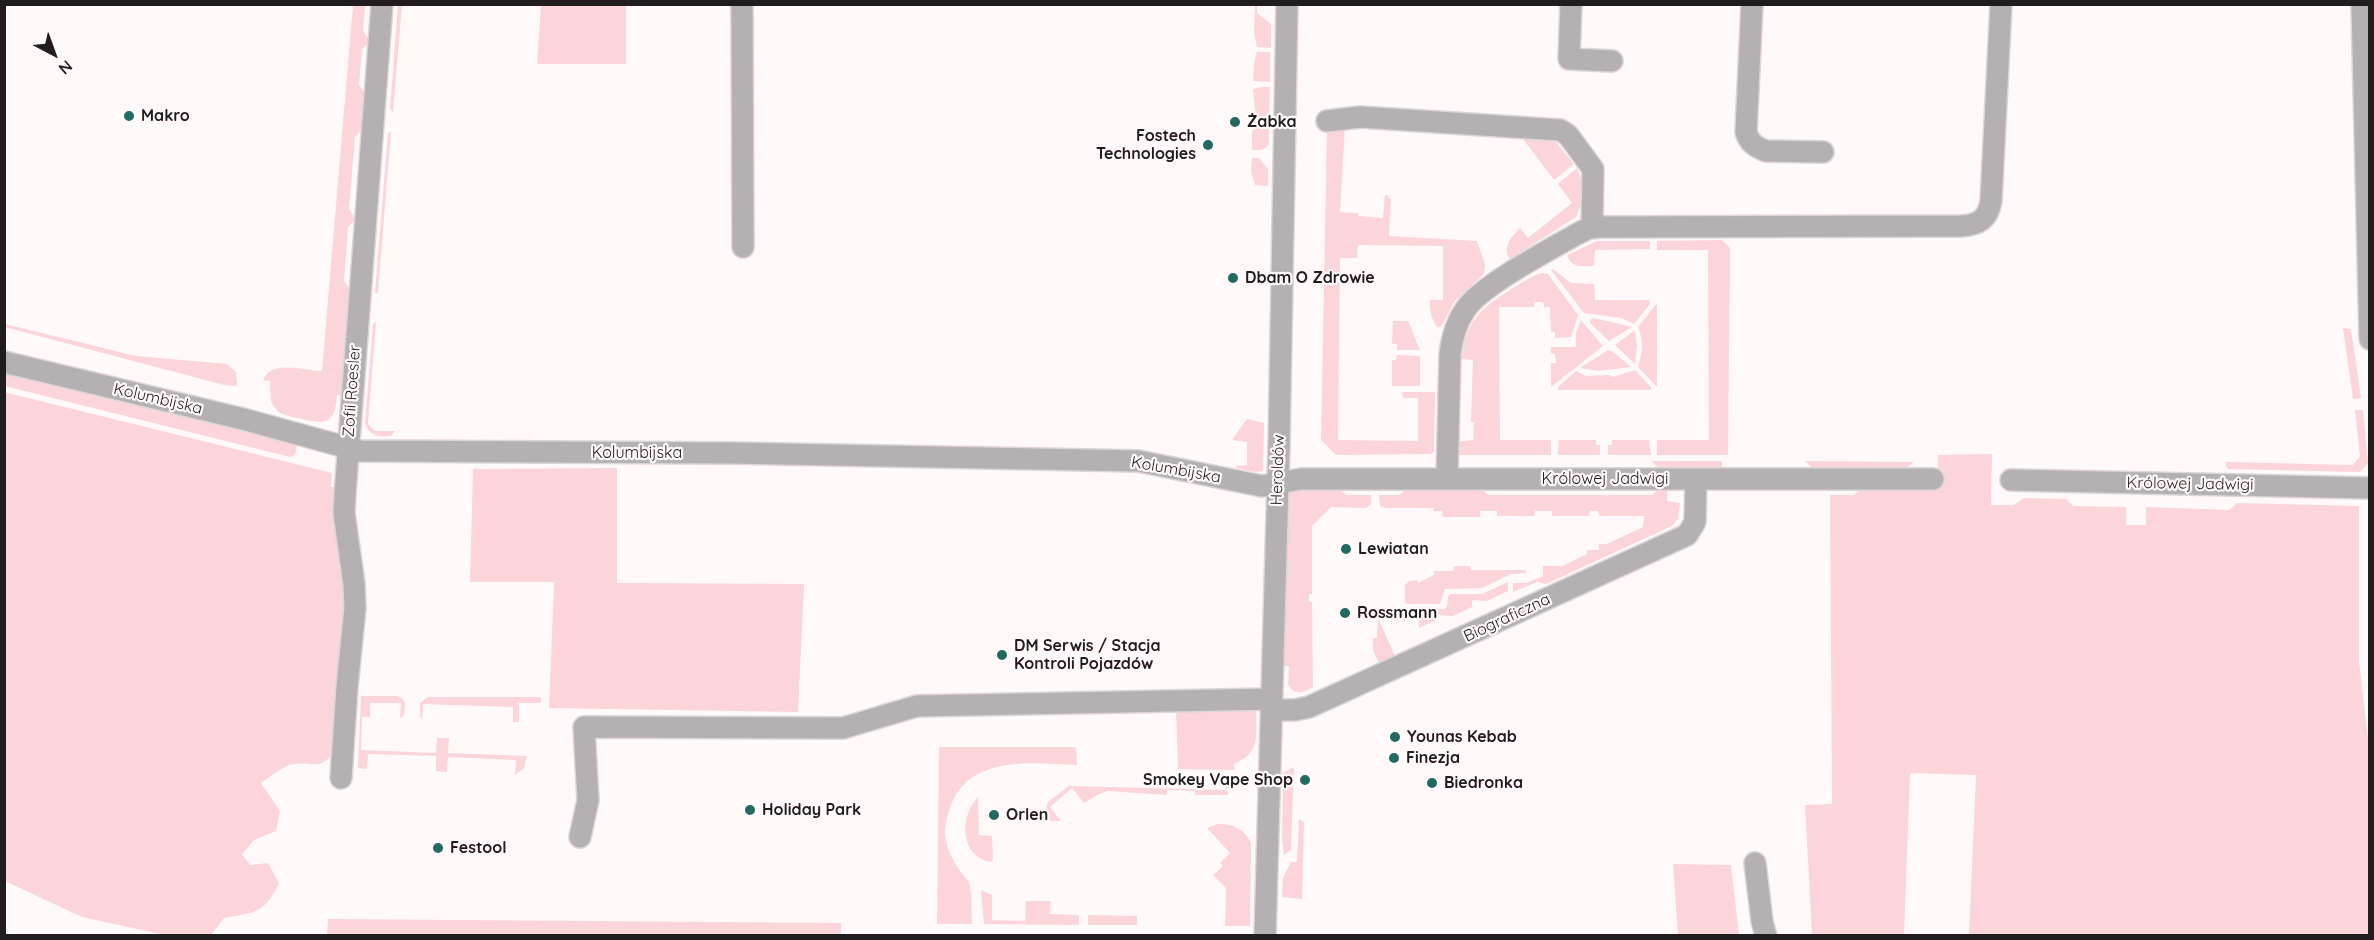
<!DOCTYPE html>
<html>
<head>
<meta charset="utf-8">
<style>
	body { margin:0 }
	#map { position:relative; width:2374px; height:940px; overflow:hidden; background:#fff9fa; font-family:Quicksand,sans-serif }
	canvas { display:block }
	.frame { position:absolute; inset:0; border:6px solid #211c1d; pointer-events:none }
	.north { position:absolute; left:24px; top:24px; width:60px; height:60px; -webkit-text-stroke:4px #fff9fa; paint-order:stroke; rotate:139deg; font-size:16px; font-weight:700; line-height:24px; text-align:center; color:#211c1d }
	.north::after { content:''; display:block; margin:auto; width:21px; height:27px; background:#211c1d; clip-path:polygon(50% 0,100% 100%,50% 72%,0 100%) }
</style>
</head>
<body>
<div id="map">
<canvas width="2374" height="940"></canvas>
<div class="frame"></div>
<div class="north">N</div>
</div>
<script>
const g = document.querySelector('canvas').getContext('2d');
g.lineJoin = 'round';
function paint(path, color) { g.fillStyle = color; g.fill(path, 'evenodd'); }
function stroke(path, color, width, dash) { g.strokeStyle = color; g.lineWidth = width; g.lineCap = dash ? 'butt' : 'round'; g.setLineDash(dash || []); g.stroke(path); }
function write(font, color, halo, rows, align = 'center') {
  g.font = font + ' Quicksand,sans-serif'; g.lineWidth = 4.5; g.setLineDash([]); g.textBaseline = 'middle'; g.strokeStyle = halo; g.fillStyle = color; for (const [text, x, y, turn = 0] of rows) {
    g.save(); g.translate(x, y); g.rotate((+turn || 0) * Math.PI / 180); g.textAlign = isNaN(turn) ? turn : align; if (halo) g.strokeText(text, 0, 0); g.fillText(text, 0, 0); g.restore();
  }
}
paint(new Path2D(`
	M 353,5 L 365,5 L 363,30 L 370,42 L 362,49 L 359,85 L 366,94 L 363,129 L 355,137 L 349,209 L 356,219 L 348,227 L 344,281 L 351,290 L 343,396 L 337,395 C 335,423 327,425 302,419 C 294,417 285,416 278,412 L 271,402 L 270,381 L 263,380 C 272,359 304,371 322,371 Z
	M 398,5 L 402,5 L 393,112 L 390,109 Z
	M 541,5 L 626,5 L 626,64 L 537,64 Z
	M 1255,5 L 1257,6 L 1257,13 L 1271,24 L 1271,48 L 1257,47 L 1254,33 Z
	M 1257,52 L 1270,52 L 1270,82 L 1253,81 L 1254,64 Z
	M 1262,87 L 1270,87 L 1269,117 L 1256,116 L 1253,89 Z
	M 1256,121 L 1269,121 L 1269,145 L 1262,150 L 1252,150 L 1252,133 Z
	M 1345,125 L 1340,212 L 1358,213 L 1358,216 L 1383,218 L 1385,195 L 1387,195 L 1391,200 L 1389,236 L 1477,241 L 1485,264 L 1484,274 L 1454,302 L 1443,324 L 1438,328 C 1432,321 1429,310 1430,300 L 1443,300 L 1443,246 L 1358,245 L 1357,258 L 1340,258 L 1338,440 L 1418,441 L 1418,398 L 1403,398 L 1402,392 L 1435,392 L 1434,452 L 1430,454 L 1336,455 L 1321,440 L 1327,128 Z
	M 391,131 L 378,293 L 375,293 L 388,133 Z
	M 1523,139 L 1556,142 L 1574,164 L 1554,180 Z
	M 1252,158 L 1259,158 L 1268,169 L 1268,186 L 1255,185 L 1251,171 Z
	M 1577,168 C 1584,180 1583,206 1576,217 L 1510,259 C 1502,248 1511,237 1520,228 L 1528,238 L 1572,203 L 1558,184 Z
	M 1722,240 L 1730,248 L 1728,455 L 1657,455 L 1657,440 L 1709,440 L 1708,250 L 1657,250 L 1657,241 Z
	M 1597,241 L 1650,241 L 1650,249 L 1595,250 L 1594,266 C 1582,266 1572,269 1567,255 Z
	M 1553,269 L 1571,283 L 1594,284 L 1595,300 L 1649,300 L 1650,304 L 1634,324 L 1621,318 L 1584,313 L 1551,270 Z
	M 1542,273 L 1548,274 L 1578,315 L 1571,337 L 1555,338 L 1555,332 L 1551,332 L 1550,307 L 1544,307 L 1543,302 L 1534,302 L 1534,307 L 1499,307 L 1500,440 L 1551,440 L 1551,455 L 1455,455 L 1456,442 L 1473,440 L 1474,422 L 1471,422 L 1473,360 L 1462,359 C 1465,319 1484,306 1516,286 C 1524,282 1532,275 1542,273 Z
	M 1657,303 L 1657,387 L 1638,367 C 1643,351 1644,342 1638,327 Z
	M 1594,318 L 1632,327 L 1609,341 L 1590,323 L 1591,319 Z
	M 1581,320 L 1603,346 L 1551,387 L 1551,363 L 1556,363 L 1555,354 L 1551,353 L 1551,347 L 1576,347 L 1576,333 Z
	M 1393,321 L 1408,321 L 1420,350 L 1397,350 L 1397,344 L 1392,344 Z
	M 376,322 L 368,424 L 375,431 L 395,431 L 391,436 C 379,437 369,436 365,423 L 373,324 Z
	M 5,324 L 136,356 L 227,364 L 236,372 L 237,384 L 236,386 L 224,385 L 5,327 Z
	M 2343,328 L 2351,329 L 2361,398 L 2353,399 Z
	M 1635,330 L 1637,345 L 1635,364 L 1615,345 Z
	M 1608,350 L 1612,351 L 1631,367 L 1598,371 L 1580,368 Z
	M 1397,355 L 1420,356 L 1420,386 L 1392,386 L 1392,360 L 1396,360 Z
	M 1635,370 L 1651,387 L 1651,390 L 1558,390 L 1558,387 L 1576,371 L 1586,376 L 1609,375 L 1613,377 Z
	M 5,371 L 24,375 L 298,443 L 295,455 L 290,457 L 5,386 Z
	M 4,392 L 332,473 L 331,487 L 336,487 L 345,607 L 333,752 C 322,771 311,761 294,764 C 284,765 270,777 261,783 L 280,811 L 276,831 L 254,840 L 242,854 L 250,865 L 268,863 L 279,883 C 264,914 256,912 224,918 L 211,935 L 165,935 L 82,917 L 5,881 Z
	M 2355,410 L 2363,410 L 2368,463 L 2360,472 L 2228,469 L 2226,466 L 2226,462 L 2353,465 L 2360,456 Z
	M 1247,419 L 1264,423 L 1263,471 L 1256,472 L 1236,468 L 1236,466 L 1247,465 L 1247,442 L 1232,440 Z
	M 1596,440 L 1596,445 L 1600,445 L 1600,455 L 1558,455 L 1559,440 Z
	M 1612,440 L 1649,440 L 1651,455 L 1608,455 L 1608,445 L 1612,445 Z
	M 1992,454 L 1991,505 L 2014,505 L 2024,498 L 2066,499 L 2073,506 L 2126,507 L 2126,525 L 2146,525 L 2146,507 L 2229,510 L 2237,503 L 2359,506 L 2359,661 L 2370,757 L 2369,935 L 1969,935 L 1976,775 L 1910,773 L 1904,935 L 1812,935 L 1805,805 L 1832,804 L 1830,495 L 1854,495 L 1861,488 L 1938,478 L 1938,455 Z
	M 1651,461 L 1722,461 L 1722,469 L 1660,469 Z
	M 1805,461 L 1914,462 L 1904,470 L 1813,469 Z
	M 617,468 L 617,583 L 804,584 L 798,712 L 549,708 L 554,582 L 470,582 L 473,469 Z
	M 1407,487 L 1480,487 L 1488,495 L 1652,495 L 1660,487 L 1667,487 L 1667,501 L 1680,503 L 1678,519 L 1672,526 L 1546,584 L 1537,582 L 1513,592 L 1513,583 L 1526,583 L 1543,576 L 1543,566 L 1562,566 L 1587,554 L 1587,550 L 1599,550 L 1599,544 L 1607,544 L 1643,527 L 1644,516 L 1600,516 L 1598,511 L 1590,511 L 1589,516 L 1552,516 L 1552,511 L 1535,511 L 1534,516 L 1497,516 L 1497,511 L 1480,511 L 1480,517 L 1443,517 L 1442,511 L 1433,511 L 1433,508 L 1386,508 L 1380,506 L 1379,495 L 1400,495 Z
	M 1338,488 L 1346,495 L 1371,495 L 1371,504 L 1366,508 L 1331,507 L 1312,526 L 1312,594 L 1309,594 L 1309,602 L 1312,602 L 1313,687 C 1305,691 1301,695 1292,690 L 1288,684 L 1289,666 L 1281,666 L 1287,494 L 1293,489 Z
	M 1454,566 L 1470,566 L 1471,570 L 1526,570 L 1526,573 L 1511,574 L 1482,588 L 1445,589 L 1440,604 L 1407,604 L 1405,602 L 1405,585 L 1409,581 L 1417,580 L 1418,583 L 1434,575 L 1434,571 L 1453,571 Z
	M 1508,582 L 1508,591 L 1487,601 L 1472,600 L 1472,607 L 1453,616 L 1437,615 L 1436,620 L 1419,628 L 1418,615 L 1404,615 L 1407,609 L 1445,609 L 1447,606 L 1448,597 L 1450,594 L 1482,594 Z
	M 1378,618 L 1395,656 L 1379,663 L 1373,650 L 1373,638 L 1377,638 Z
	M 361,696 L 397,696 L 402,698 L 405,703 L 404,716 L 400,718 L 401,703 L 370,703 L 370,717 L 362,717 L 361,750 L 436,753 L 437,738 L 449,738 L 448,753 L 527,756 L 524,768 L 515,775 L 516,760 L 448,757 L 447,772 L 436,771 L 436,756 L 368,754 L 367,769 L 358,768 Z
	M 428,697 L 541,697 L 541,703 L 519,703 L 519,722 L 513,722 L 513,707 L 423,704 L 422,719 L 420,716 L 420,703 Z
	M 1176,710 L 1256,711 C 1256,737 1261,752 1234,764 L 1235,770 L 1232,770 L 1178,769 Z
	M 939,747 L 1076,747 L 1077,765 C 1032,763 968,754 950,808 C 946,819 943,832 947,844 C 949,854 955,864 961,872 C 964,876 968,880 969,883 C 973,895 971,912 972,924 L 937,924 Z
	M 1294,767 L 1291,850 L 1284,855 L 1282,839 L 1283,773 Z
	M 1069,786 L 1226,790 L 1229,793 L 1227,795 L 1195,795 L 1195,791 L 1167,790 L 1167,795 L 1108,791 L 1099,794 L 1084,803 L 1072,788 L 1050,807 L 1061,821 L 1050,821 L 1045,812 L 1048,802 Z
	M 978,797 L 979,835 L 992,836 L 993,860 L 990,862 C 959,856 960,815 978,797 Z
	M 1299,819 L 1304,822 L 1302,899 L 1282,897 L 1283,878 L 1291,862 L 1297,862 Z
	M 1217,824 C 1232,823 1245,829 1251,843 L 1250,926 L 1225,926 L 1226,888 L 1213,875 L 1223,866 L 1220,863 L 1230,853 L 1207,828 Z
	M 1673,864 L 1731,865 L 1739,935 L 1678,935 Z
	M 981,890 L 992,895 L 992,920 L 1025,921 L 1026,901 L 1051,901 L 1050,914 L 1079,915 L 1079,925 L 984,924 Z
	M 1088,915 L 1137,916 L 1137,925 L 1088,925 Z
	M 328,919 L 841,923 L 841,936 L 327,935 Z`), '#fbd5d9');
const minor = new Path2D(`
	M 742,4 L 743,247
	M 1571,4 L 1569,59 L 1612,61
	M 1752,4 L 1746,132 C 1749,143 1756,147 1766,151 L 1823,152
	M 2362,4 L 2370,339
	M 1327,121 L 1360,117 L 1560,130 L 1568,135 L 1593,169 L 1592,228
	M 4,362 L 243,419 L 360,451 L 731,453 L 1138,461 L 1262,486 L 1301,479 L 1933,479
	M 1447,478 L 1450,354 C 1452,338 1456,323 1465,310 C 1480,286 1549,250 1577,234 L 1589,228 L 1601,227 L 1961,226 C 1979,225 1988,219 1991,201 L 2001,4
	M 2011,480 L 2370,488
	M 1271,710 L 1295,710 L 1309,707 L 1687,535 L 1695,522 L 1696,479
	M 341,778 L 347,687 L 355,608 L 354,584 L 344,513 L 345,494 L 382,4
	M 580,837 L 588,800 L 584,727 L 843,728 L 917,706 L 1271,699
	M 1755,863 L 1762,921 L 1766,936
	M 1265,936 L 1279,446 L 1287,4`);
stroke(minor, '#dbd6d7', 24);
stroke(minor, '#b5b0b1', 21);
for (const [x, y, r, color] of [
	[129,116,6,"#226a61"],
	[1235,122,6,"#226a61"],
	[1208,145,6,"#226a61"],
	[1233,278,6,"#226a61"],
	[1346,549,6,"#226a61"],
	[1345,613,6,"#226a61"],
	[1002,655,6,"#226a61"],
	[1395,737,6,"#226a61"],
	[1394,758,6,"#226a61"],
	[1305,780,6,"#226a61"],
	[1432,783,6,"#226a61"],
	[750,810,6,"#226a61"],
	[994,815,6,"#226a61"],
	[438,848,6,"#226a61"]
]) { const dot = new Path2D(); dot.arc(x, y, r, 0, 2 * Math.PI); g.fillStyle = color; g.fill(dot); stroke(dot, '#fff9fa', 2); }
write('bold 16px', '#211c1d', '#fff9fa', [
	["Makro",141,116],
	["Żabka",1247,122],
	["Fostech",1196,136,"right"],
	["Technologies",1196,154,"right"],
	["Dbam O Zdrowie",1245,278],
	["Lewiatan",1358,549],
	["Rossmann",1357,613],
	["DM Serwis / Stacja",1014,646],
	["Kontroli Pojazdów",1014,664],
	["Younas Kebab",1407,737],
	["Finezja",1406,758],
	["Smokey Vape Shop",1293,780,"right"],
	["Biedronka",1444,783],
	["Holiday Park",762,810],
	["Orlen",1006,815],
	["Festool",450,848]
], 'left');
write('16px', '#211c1d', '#fff9fa', [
	["Zofii Roesler",352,391,-86],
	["Kolumbijska",158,399,13],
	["Kolumbijska",637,453],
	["Kolumbijska",1176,470,10],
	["Heroldów",1278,470,-88],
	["Królowej Jadwigi",1605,479],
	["Królowej Jadwigi",2190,484,1],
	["Biograficzna",1507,618,-25]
]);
</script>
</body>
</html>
